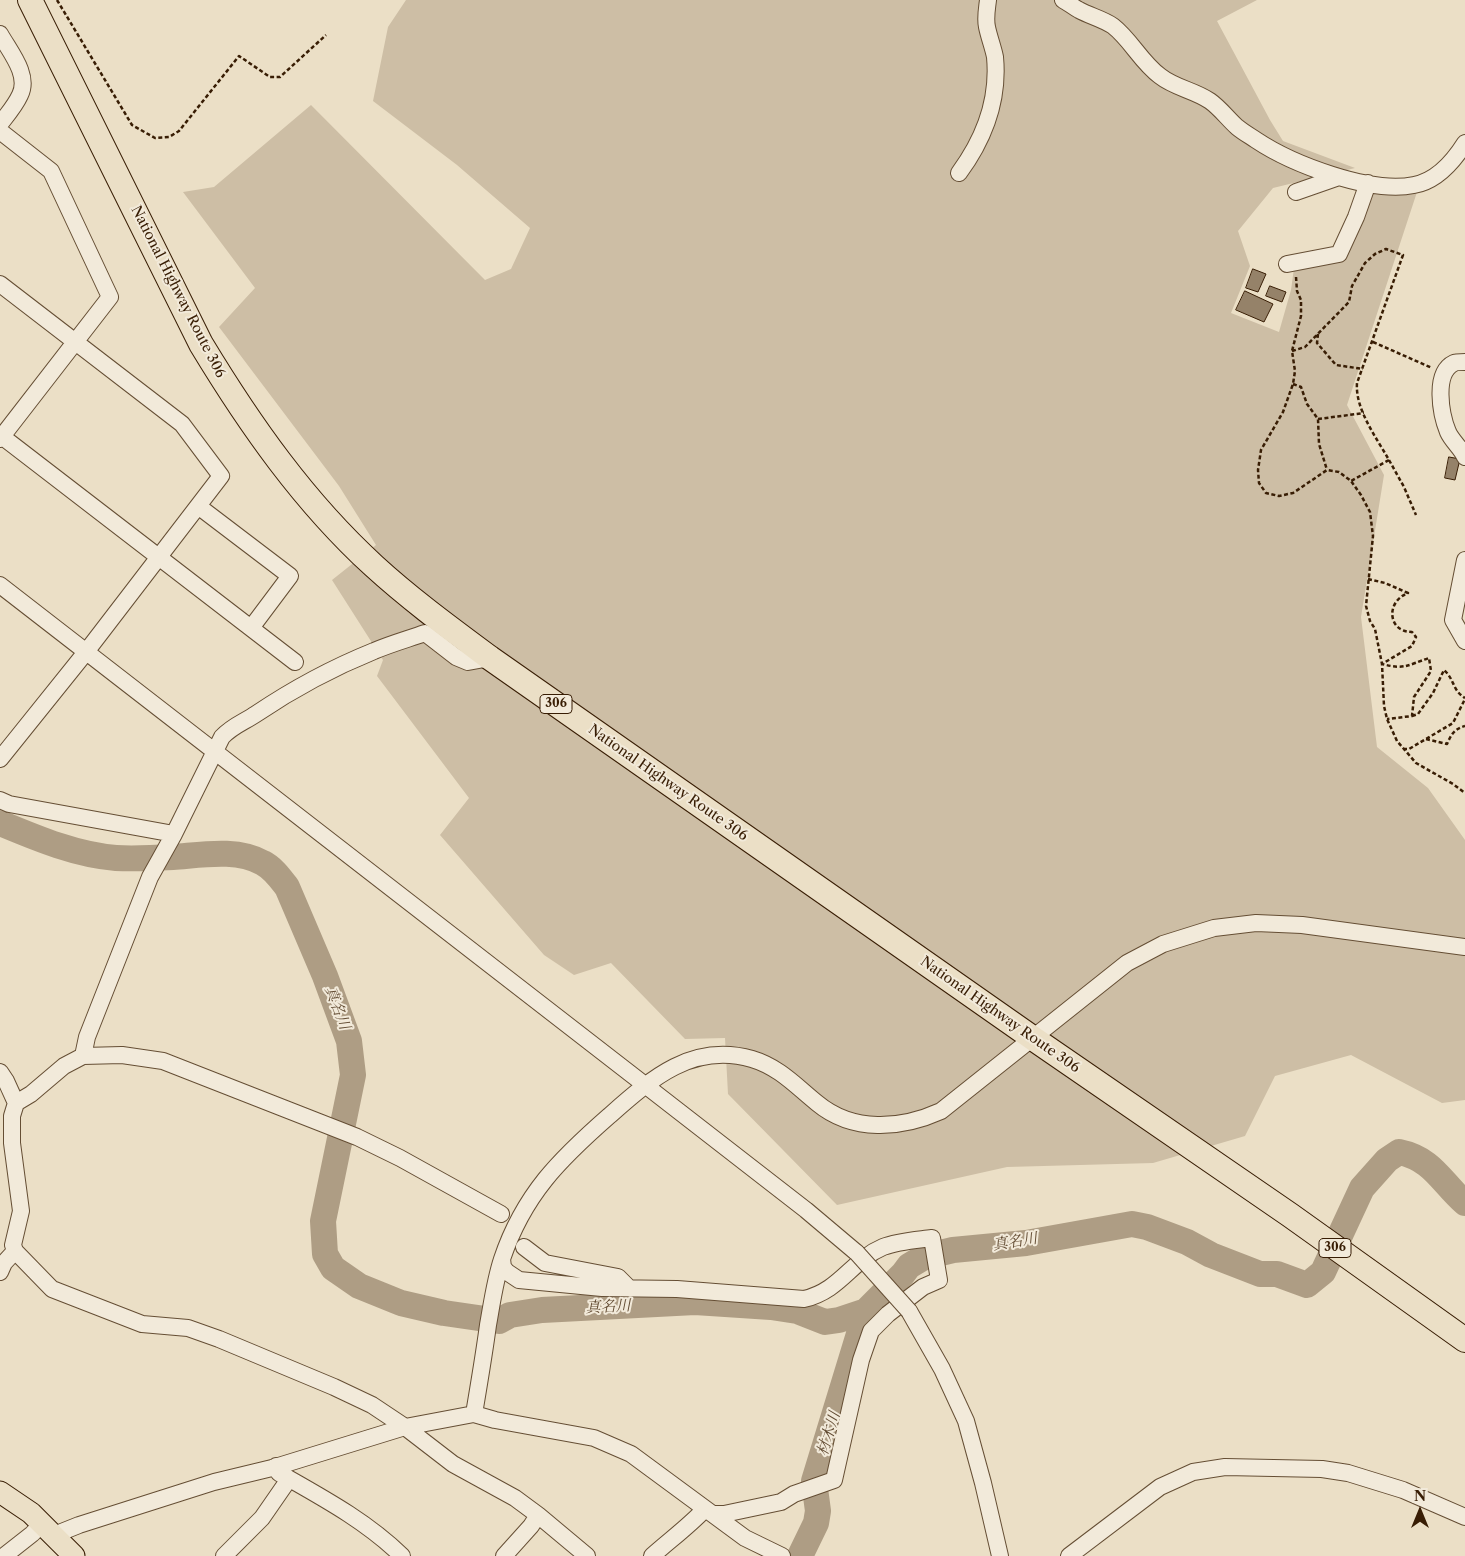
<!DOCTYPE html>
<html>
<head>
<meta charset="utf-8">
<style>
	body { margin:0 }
	#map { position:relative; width:1465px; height:1556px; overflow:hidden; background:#ebdfc6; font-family:"Libre Caslon Text",serif }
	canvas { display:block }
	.north { position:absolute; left:1395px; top:1486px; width:50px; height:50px; -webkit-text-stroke:4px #f2eada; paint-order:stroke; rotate:0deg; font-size:14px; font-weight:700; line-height:20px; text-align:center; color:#381d04 }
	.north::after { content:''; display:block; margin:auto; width:18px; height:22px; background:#381d04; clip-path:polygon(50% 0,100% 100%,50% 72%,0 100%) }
</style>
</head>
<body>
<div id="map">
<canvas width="1465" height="1556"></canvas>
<div class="north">N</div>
</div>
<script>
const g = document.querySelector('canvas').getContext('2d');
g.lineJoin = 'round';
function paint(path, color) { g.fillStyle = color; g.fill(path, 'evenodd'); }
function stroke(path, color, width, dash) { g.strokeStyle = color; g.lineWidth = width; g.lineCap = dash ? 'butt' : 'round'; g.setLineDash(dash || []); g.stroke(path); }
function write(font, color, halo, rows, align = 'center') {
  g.font = font + ' "Libre Caslon Text","Noto Serif JP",serif'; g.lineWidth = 4; g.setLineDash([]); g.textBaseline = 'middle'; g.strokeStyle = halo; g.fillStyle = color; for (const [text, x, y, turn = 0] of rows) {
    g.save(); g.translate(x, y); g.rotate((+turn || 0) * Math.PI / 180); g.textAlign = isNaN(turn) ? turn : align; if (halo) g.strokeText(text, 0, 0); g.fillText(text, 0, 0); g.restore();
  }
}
paint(new Path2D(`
	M 406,0 L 1257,0 L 1217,21 L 1270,120 L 1283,141 L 1355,168 L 1273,188 L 1238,231 L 1250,266 L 1231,313 L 1279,332 L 1291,290 L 1294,268 L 1344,259 L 1372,192 L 1417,192 L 1347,405 L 1384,475 L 1361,617 L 1377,747 L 1428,788 L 1465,840 L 1465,1100 L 1442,1103 L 1351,1055 L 1275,1076 L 1245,1136 L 1153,1163 L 1007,1167 L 837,1205 L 728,1094 L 725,1038 L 685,1039 L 611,963 L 574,975 L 544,955 L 440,835 L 469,798 L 377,676 L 383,660 L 332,580 L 376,545 L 339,486 L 219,327 L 255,288 L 183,192 L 214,187 L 311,105 L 485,280 L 511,269 L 530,228 L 457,165 L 373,101 L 388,27 Z`), '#cdbea5');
stroke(new Path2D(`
	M 0,823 C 36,838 76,855 116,858 C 134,859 155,858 173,857 C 201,855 237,848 263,863 C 273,868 280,878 287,887 L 325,976 L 349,1041 L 353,1075 L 323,1221 L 325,1254 L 333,1268 L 359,1286 L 401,1303 L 444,1313 L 499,1321 L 510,1315 L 542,1310 L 695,1302 L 771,1307 L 797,1311 L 825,1322 L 839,1320 L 866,1311 L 903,1274 L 909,1266 L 924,1257 L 953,1250 L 1026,1243 L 1132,1224 L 1147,1227 L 1187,1242 L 1211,1255 L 1260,1274 L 1277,1274 L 1307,1285 L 1323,1272 L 1362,1188 L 1387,1160 L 1399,1152 C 1433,1159 1441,1182 1465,1203
	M 800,1556 L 816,1523 L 818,1511 L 814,1481 L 866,1311`), '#ae9d84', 26);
const building = new Path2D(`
	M 1253,269 L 1266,274 L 1258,292 L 1246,288 Z
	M 1270,286 L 1286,292 L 1282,302 L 1266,296 Z
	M 1245,291 L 1273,304 L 1264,322 L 1236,310 Z
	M 1449,457 L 1460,459 L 1455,480 L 1445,478 Z`);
paint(building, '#958269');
stroke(building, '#381d04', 1);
const minor = new Path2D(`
	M 1063,0 C 1069,3 1073,7 1079,10 C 1090,16 1103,19 1113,26 C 1131,40 1141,62 1160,76 C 1175,88 1194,90 1210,101 C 1220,108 1228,119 1237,127 C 1243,132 1250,136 1256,140 C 1292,164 1370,194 1414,185 C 1436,181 1453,162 1465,143
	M 0,34 C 10,52 30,75 20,95 C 15,106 7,115 0,124
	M 0,131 L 51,171 L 110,297 L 0,439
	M 959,173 C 984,139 999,99 995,57 C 993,47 989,37 987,27 C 985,18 987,9 988,0
	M 1296,192 L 1339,177
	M 1287,264 L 1339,254 L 1356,217 L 1368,183
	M 0,284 L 182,424 L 221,476 L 86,652 L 0,759
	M 1465,362 C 1462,362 1456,362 1454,363 C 1433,373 1441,415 1448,432 C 1452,441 1461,448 1465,457
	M 0,435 L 295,662
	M 198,506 L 290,576 L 251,628
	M 1465,560 L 1453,620 L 1465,641
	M 0,585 L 645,1085 L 806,1210 L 857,1253
	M 0,800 L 9,804 L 174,834
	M 83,1056 L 87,1037 L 150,877 L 174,834 L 222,737 C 232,726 244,722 256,714 C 293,689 332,668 374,651 C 390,644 408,639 425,633 L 456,657 L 468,662 L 490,658
	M 0,1072 L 6,1081 L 16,1103 L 12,1116 L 12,1143 L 21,1211 L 13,1245 L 15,1251 L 52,1289 L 142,1324 L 188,1328 L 219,1339 L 334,1387 L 372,1405 L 405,1427 L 453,1464 L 515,1498 L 538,1515 L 587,1556
	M 16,1103 L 31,1094 L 64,1066 L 83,1056 L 122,1055 L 163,1061 L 357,1137 L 400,1158 L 501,1214
	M 524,1247 L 545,1263 L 618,1277 L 629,1288
	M 502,1259 L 503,1267 L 507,1272 L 519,1280 L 602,1288 L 677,1289 L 804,1299 C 840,1291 852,1260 883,1247 C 898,1241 917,1240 932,1238 L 939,1280 L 923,1287 L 888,1314 L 871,1331 L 861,1360 L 834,1480 L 794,1494 L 781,1502 L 724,1514 L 713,1514
	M 0,1272 L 4,1263 L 15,1251
	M 909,1311 L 942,1369 L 966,1421 L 983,1483 L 1000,1556
	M 474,1414 C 479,1384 484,1355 488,1325 C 492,1303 495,1280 502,1259 C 524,1194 560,1159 609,1116 C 651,1079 692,1042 752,1059 C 779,1067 796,1086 817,1103 C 853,1133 901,1129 941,1111 L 1127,963 L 1163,944 L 1214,928 L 1256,923 L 1302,925 L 1465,947
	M 276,1466 L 279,1473 C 323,1498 366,1521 402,1556
	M 54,1535 L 79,1525 L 214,1482 L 272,1468 L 405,1427 L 474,1414 L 495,1420 L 594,1438 L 631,1454 L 745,1538 L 782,1556
	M 4,1556 L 32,1534 L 42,1524
	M 224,1556 L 262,1518 L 289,1479
	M 504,1556 L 531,1526 L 538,1515
	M 652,1556 C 670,1540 689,1526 705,1509
	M 1069,1556 L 1160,1487 L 1193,1472 L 1225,1467 L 1322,1469 L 1348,1473 L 1403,1490 L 1465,1517`);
const major = new Path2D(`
	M 0,1492 L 31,1513 L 74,1556`);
const highway = new Path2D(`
	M 30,0 L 201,344 C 250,425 304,502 374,566 C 410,599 451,629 490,658 L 1034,1039 L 1290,1215 L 1465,1340`);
stroke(minor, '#654e34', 18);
stroke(major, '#381d04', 23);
stroke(highway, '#381d04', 26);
stroke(new Path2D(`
	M 57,0 L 132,125 L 155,138 L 169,137 L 179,131 L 239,56 L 270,77 L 280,77 L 326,35
	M 1296,277 L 1297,291 L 1301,300 L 1301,316 L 1292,351 L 1295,371 L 1293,384 L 1283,412 L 1261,450 L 1258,470 L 1259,483 L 1266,493 L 1279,496 L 1293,493 L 1327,470 L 1339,472 L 1351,481 L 1361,495 L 1370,512 L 1373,536 L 1366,606 L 1370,621 L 1375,629 L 1382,664 L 1384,706 L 1387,719 L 1397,741 L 1416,763 L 1453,784 L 1465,793
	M 1318,334 L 1317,343 L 1336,365 L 1363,369
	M 1373,342 L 1432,368
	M 1292,351 L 1305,347 L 1349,302 L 1352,286 L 1365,263 L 1375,254 L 1386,249 L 1403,255 L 1357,383 C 1355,409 1376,437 1389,460 L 1351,481
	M 1293,384 L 1301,387 L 1307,404 L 1318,419 L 1319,444 L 1327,470
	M 1318,419 L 1364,413
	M 1389,460 L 1404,487 L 1416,515
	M 1368,579 L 1385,583 L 1408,593 C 1385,602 1388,632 1412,632 L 1416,637 L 1412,646 L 1382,664 C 1405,670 1408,665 1429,658 L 1431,671 L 1414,697 L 1412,716 L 1387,719
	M 1412,716 L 1418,714 L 1433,693 L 1444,670 C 1455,680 1452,690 1465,698
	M 1426,739 L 1447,744 C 1451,735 1454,729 1465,726
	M 1403,749 L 1409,749 L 1453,723 L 1465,699`), '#381d04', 2.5, [4, 2.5]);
stroke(minor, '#f2eada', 16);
stroke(major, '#ebdfc6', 21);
stroke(highway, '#ebdfc6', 24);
const minorBridge = new Path2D(`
	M 857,1253 L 909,1311`);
stroke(minorBridge, '#654e34', 18, []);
stroke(minorBridge, '#f2eada', 16);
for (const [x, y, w] of [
	[556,704,32],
	[1335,1248,32]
]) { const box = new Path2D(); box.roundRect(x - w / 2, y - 9.5, w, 19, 4); g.fillStyle = '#f2eada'; g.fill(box); stroke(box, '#381d04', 1); }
write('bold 12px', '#381d04', null, [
	["306",556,704],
	["306",1335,1248]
]);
write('14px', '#381d04', '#f2eada', [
	["National Highway Route 306",178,292,63],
	["National Highway Route 306",668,783,35],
	["National Highway Route 306",1000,1015,35]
]);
write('italic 15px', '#614a31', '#f2eada', [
	["真名川",337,1008,69],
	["真名川",1015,1242,-9],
	["真名川",608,1307,-3],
	["材木川",829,1434,-73]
]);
</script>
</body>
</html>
